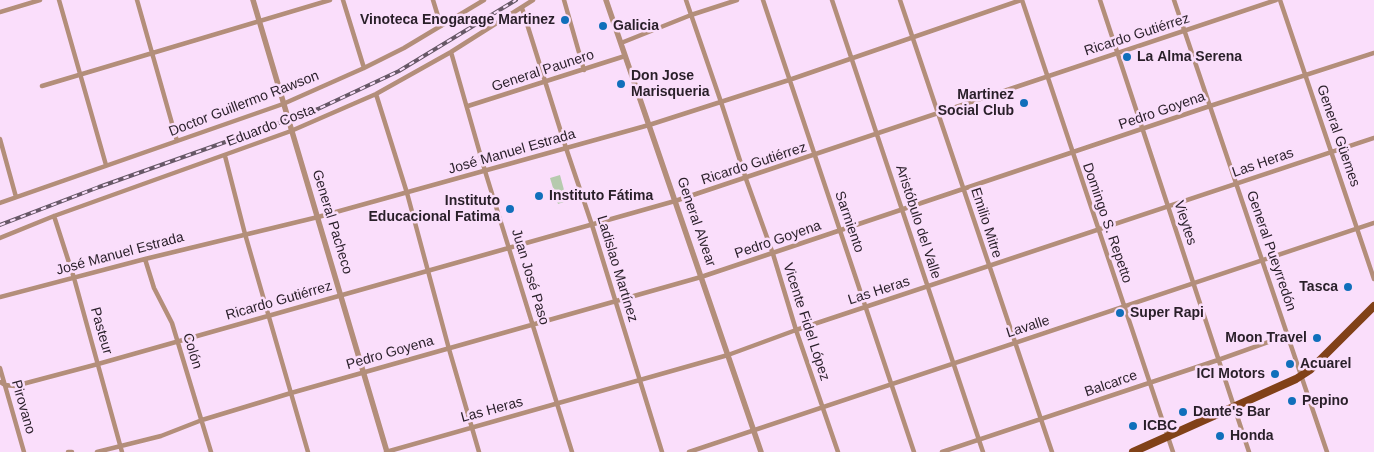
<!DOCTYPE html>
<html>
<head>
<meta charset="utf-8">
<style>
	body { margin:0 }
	canvas { display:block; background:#fadefb }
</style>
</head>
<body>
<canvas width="1374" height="452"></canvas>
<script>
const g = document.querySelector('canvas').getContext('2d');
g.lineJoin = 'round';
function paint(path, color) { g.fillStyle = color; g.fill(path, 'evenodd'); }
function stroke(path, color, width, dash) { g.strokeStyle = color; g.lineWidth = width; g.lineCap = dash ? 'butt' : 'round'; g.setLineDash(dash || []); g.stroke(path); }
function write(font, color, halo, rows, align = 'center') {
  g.font = font + ' Arial,sans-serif'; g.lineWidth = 5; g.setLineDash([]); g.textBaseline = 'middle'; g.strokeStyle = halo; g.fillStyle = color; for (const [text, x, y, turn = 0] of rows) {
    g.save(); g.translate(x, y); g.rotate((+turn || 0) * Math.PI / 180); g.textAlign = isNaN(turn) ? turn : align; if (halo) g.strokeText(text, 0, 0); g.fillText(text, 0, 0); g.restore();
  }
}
paint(new Path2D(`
	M 560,175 L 567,201 L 558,204 L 550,178 Z`), '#b6caae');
stroke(new Path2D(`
	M 59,0 L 106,165
	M 137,0 L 177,141
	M 343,0 L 364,68
	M 433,0 L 441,26
	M 564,0 L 584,70
	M 686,0 L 721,102 L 746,179 L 773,254 L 796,330 L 838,452
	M 763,0 L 914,452
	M 832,0 L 983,452
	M 900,0 L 1052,452
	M 1022,0 L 1173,452
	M 1100,0 L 1249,452
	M 1174,0 L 1327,452
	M 1280,0 L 1374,279
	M 522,8 L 566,148 L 592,225 L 662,452
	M 0,12 L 40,0
	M 621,43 L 691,15 L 737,0
	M 451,52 L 485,171 L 572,452
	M 42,86 L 330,0
	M 376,94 L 407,193 L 449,349 L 479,452
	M 468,106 L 625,56
	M 0,139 L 16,197
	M 225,156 L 245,234 L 308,452
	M 0,203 L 283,104 L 364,68 L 404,48 L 484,0
	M 54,216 L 74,278 L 122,452
	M 0,238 L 54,216 L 291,131 L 376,94 L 451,52 L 533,0
	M 145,259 L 154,288 L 172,323 L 211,452
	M 0,297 L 145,259 L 318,217 L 649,125 L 789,80 L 1021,0
	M 0,368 L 24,452
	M 0,382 L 5,385 L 15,386 L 98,364 L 675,201 L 1276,0
	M 68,452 L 72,452
	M 97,452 L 161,436 L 202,420 L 291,393 L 701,277 L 1210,106 L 1374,53
	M 386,452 L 728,355 L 796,330 L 1374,138
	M 689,452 L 1374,223
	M 942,452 L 1218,360 L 1288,335`), '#b38e7a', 4.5);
stroke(new Path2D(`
	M 253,0 L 387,452
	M 606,0 L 761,452`), '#b38e7a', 5.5);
stroke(new Path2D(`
	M 1133,452 L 1296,379 L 1310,370 L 1374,306`), '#814118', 8);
const rail = new Path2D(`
	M 0,225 L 99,187 L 318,109 L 399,71 L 516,0`);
stroke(rail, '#675867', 4);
stroke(rail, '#fadefb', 2, [5.5]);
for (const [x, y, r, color] of [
	[565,20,5,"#106fbb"],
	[603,26,5,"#106fbb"],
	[1127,57,5,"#106fbb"],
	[621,84,5,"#106fbb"],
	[1024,103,5,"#106fbb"],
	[539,196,5,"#106fbb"],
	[510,209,5,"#106fbb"],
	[1348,287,5,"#106fbb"],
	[1120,313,5,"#106fbb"],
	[1317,338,5,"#106fbb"],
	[1290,364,5,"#106fbb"],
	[1275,374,5,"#106fbb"],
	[1292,401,5,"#106fbb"],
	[1183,412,5,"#106fbb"],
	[1133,426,5,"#106fbb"],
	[1220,436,5,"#106fbb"]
]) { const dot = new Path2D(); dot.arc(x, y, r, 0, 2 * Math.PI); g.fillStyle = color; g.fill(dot); stroke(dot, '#fadefb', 2); }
write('bold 14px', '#291f29', '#fadefb', [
	["Vinoteca Enogarage Martinez",555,20,"right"],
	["Galicia",613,26],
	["La Alma Serena",1137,57],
	["Don Jose",631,76],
	["Marisqueria",631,92],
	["Martinez",1014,95,"right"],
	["Social Club",1014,111,"right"],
	["Instituto Fátima",549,196],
	["Instituto",500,201,"right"],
	["Educacional Fatima",500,217,"right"],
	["Tasca",1338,287,"right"],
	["Super Rapi",1130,313],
	["Moon Travel",1307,338,"right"],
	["Acuarel",1300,364],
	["ICI Motors",1265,374,"right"],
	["Pepino",1302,401],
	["Dante's Bar",1193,412],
	["ICBC",1143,426],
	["Honda",1230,436]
], 'left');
write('14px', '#291f29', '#fadefb', [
	["Ricardo Gutiérrez",1137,35,-18],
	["General Paunero",543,71,-18],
	["Doctor Guillermo Rawson",244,104,-21],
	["Pedro Goyena",1162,111,-19],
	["Eduardo Costa",271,126,-21],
	["General Güemes",1338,136,71],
	["José Manuel Estrada",512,152,-16],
	["Las Heras",1263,163,-19],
	["Ricardo Gutiérrez",754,164,-18],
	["General Pacheco",332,222,73],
	["General Alvear",696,222,71],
	["Sarmiento",849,222,71],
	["Aristóbulo del Valle",918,222,72],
	["Emilio Mitre",986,223,72],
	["Domingo S. Repetto",1107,223,71],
	["Vieytes",1185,223,72],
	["Pedro Goyena",778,240,-19],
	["General Pueyrredón",1271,251,71],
	["José Manuel Estrada",120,254,-15],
	["Ladislao Martínez",617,269,73],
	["Juan José Paso",530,277,73],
	["Las Heras",879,291,-18],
	["Ricardo Gutiérrez",279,301,-16],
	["Vicente Fidel López",806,322,72],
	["Lavalle",1028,327,-18],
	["Pasteur",101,331,74],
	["Colón",192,351,73],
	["Pedro Goyena",390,353,-16],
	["Balcarce",1111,384,-19],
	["Pirovano",23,407,74],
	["Las Heras",492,410,-15]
]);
</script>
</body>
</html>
